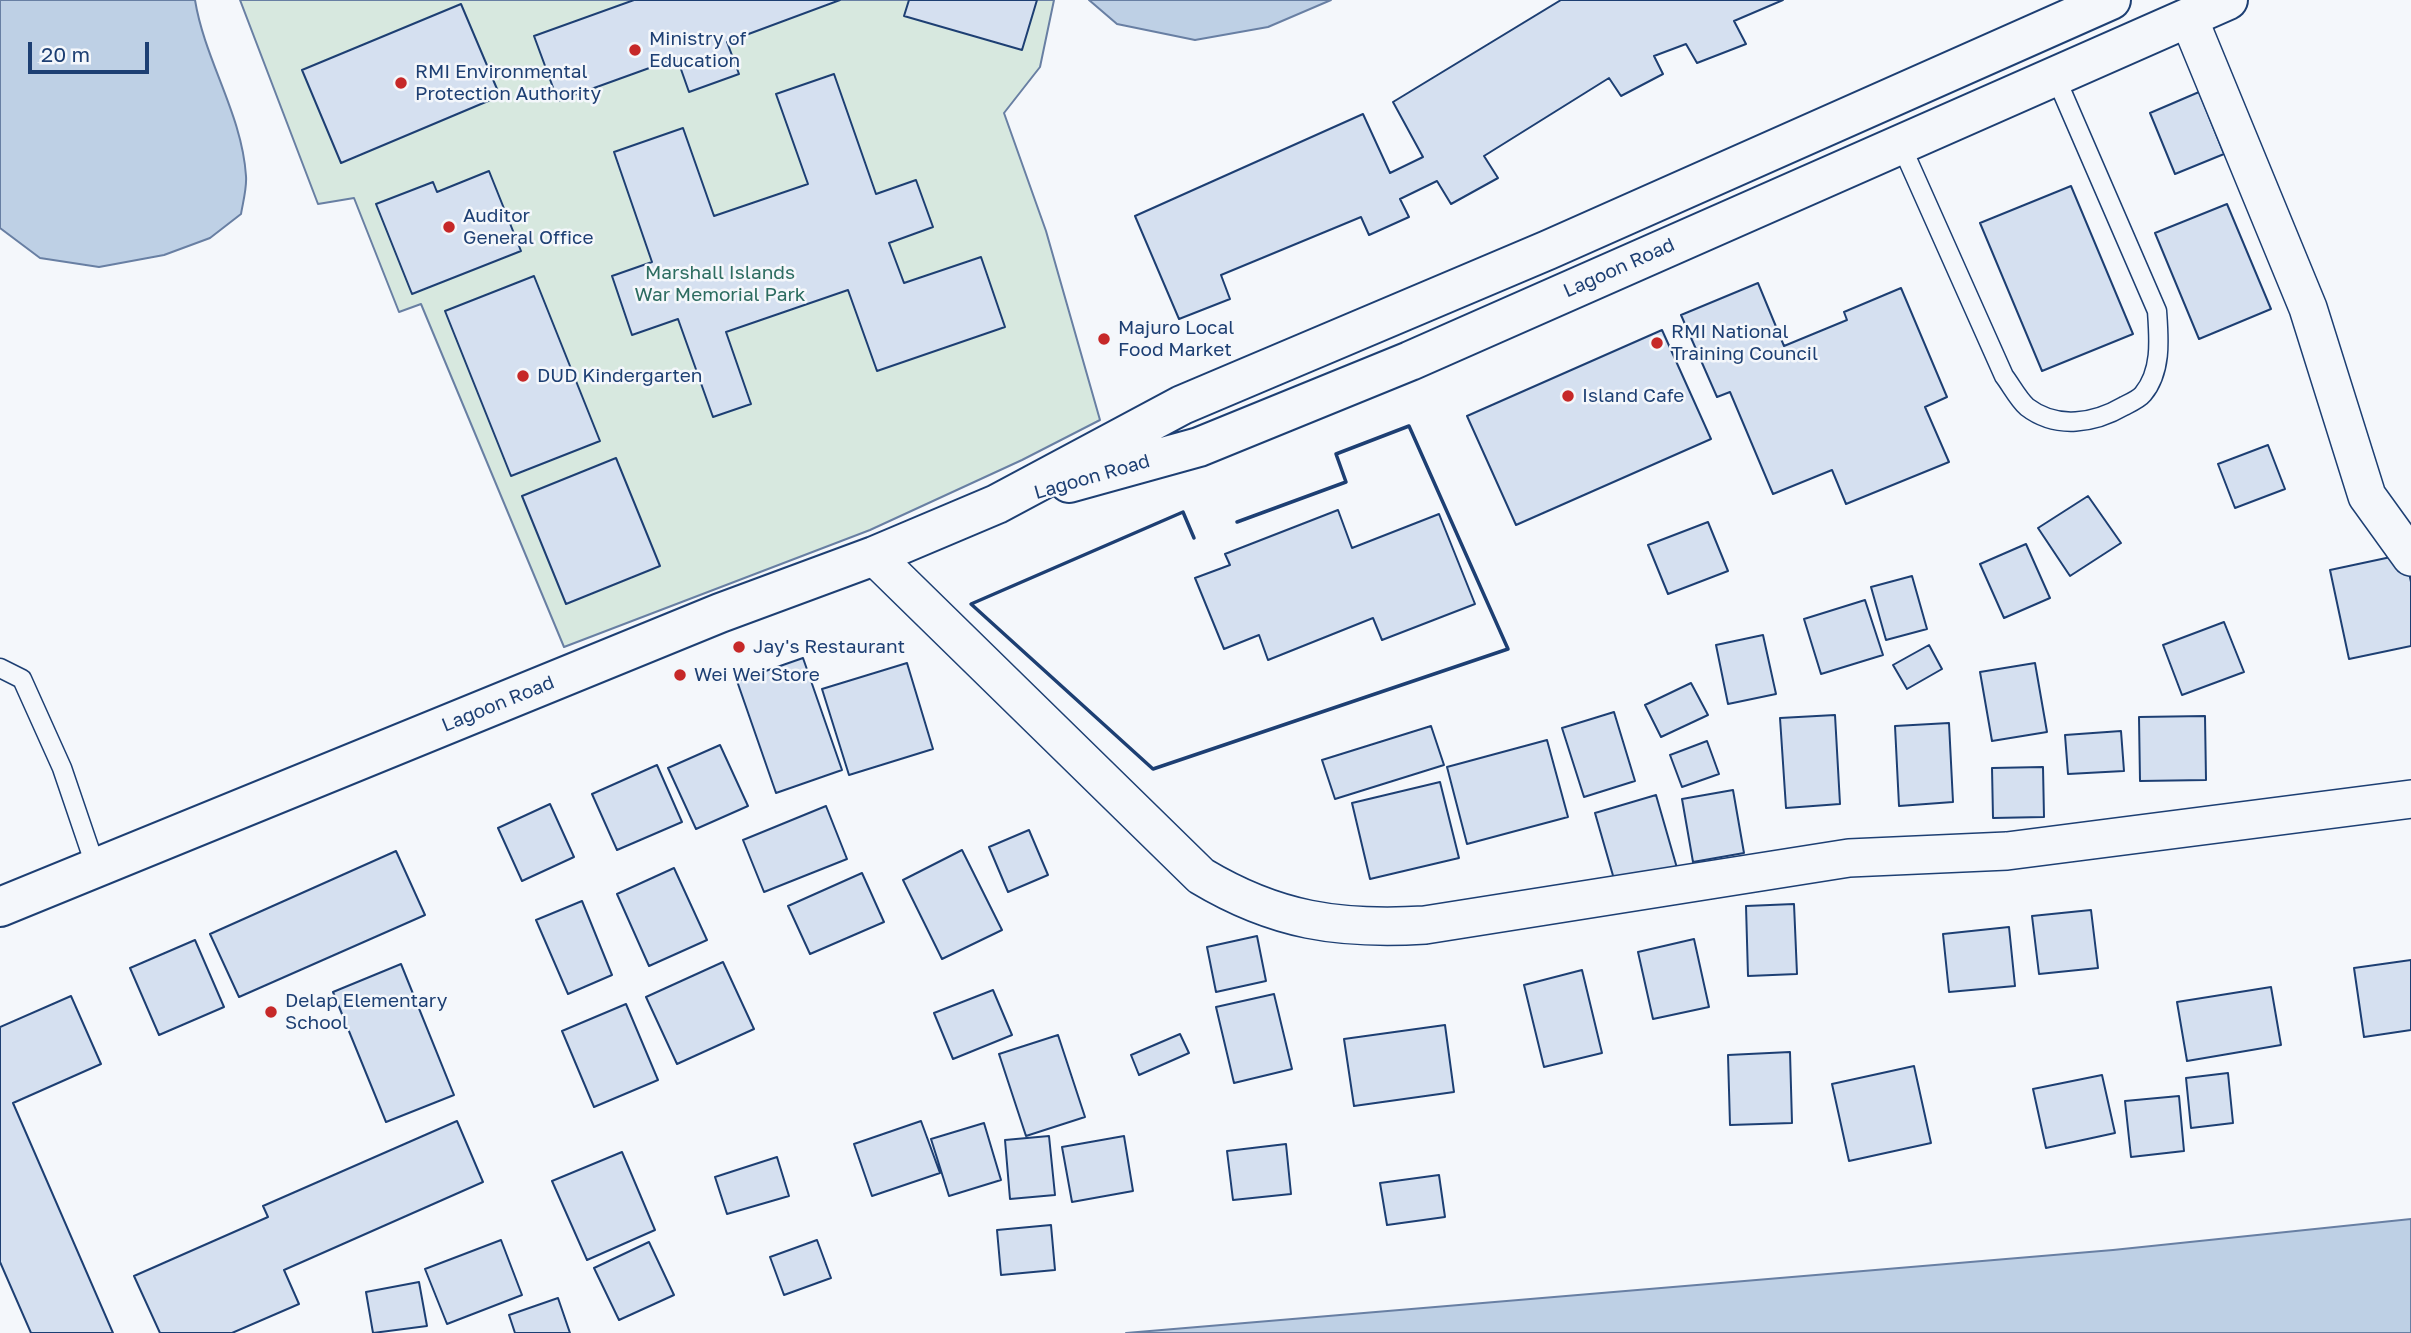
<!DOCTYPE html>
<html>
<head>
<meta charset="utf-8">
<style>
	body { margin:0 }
	#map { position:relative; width:2411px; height:1333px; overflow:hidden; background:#f4f7fb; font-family:"Golos Text",sans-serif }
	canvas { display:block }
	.scale { position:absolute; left:28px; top:42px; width:121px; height:32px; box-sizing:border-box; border:4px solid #1d3f73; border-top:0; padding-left:9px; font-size:21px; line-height:24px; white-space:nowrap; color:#1d3f73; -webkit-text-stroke:5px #f4f7fb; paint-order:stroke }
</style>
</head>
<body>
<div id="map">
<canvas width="2411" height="1333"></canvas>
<div class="scale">20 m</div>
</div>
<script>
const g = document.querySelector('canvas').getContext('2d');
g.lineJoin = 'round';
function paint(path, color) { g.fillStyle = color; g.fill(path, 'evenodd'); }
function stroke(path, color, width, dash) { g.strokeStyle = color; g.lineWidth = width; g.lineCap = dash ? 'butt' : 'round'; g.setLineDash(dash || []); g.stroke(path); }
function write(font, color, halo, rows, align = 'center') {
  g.font = font + ' "Golos Text",sans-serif'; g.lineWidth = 5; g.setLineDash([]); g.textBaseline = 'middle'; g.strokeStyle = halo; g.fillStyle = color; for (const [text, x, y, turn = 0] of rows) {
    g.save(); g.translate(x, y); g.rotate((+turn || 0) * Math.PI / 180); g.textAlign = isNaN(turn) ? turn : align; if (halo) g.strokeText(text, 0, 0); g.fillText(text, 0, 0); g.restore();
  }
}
const green = new Path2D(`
	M 240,0 L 1054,0 L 1040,67 L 1004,113 L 1046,231 L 1100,420 L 1022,460 L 870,530 L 564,647 L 421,304 L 399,312 L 354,198 L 318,204 Z`);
paint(green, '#d7e8df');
stroke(green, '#687fa3', 2);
const water = new Path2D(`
	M 0,0 L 195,0 C 205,61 242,114 246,176 C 247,188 243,202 241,214 L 210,238 L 164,255 L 99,267 L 40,258 L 0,228 Z
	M 1089,0 L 1331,0 L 1268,27 L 1195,40 L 1117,24 Z
	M 2411,1219 L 2411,1333 L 1126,1333 L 2113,1250 Z`);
paint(water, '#bed0e5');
stroke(water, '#687fa3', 2);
const building = new Path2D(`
	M 634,0 L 840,0 L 727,42 L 739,74 L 689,92 L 677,58 L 558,101 L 534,36 Z
	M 909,0 L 1037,0 L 1022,50 L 904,16 Z
	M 1561,0 L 1783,0 L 1734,21 L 1746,44 L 1697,63 L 1686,44 L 1654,56 L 1663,74 L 1621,96 L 1609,78 L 1484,156 L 1498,178 L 1451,204 L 1437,181 L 1400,199 L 1409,217 L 1369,235 L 1361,217 L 1221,275 L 1230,299 L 1179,319 L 1135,216 L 1363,114 L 1390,173 L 1423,157 L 1393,102 Z
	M 461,4 L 500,96 L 341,163 L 302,70 Z
	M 834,74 L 876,194 L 916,180 L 933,227 L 889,243 L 904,283 L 981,257 L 1005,327 L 877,371 L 848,290 L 726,332 L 751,404 L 713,417 L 678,319 L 632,335 L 612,276 L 652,262 L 614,152 L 683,128 L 714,216 L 808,184 L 776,94 Z
	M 2199,92 L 2224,154 L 2175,174 L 2150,113 Z
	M 489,171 L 521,251 L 412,294 L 376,204 L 433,182 L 437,192 Z
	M 2071,186 L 2133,334 L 2042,371 L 1980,223 Z
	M 2227,204 L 2271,309 L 2199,339 L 2155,233 Z
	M 534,276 L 600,441 L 511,476 L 445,311 Z
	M 1758,283 L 1784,346 L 1847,320 L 1844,312 L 1901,288 L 1947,397 L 1925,407 L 1949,462 L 1846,504 L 1832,470 L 1773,494 L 1730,392 L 1717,397 L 1681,315 Z
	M 1662,330 L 1711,439 L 1516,525 L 1467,416 Z
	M 2268,445 L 2285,489 L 2235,508 L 2218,464 Z
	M 616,458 L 660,566 L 566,604 L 522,496 Z
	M 2088,496 L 2121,543 L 2070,576 L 2038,528 Z
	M 1338,510 L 1352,548 L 1439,514 L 1475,604 L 1382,640 L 1373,618 L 1268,660 L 1259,635 L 1224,649 L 1195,578 L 1230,565 L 1225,554 Z
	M 1708,522 L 1728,571 L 1668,594 L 1648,545 Z
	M 2026,544 L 2050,598 L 2004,618 L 1980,564 Z
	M 2405,554 L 2411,582 L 2411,646 L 2349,659 L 2330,570 Z
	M 1912,576 L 1927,629 L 1886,640 L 1871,587 Z
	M 1865,600 L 1883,655 L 1821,674 L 1804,619 Z
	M 2224,622 L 2244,672 L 2182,695 L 2163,645 Z
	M 1763,635 L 1776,694 L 1728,704 L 1716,645 Z
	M 1929,645 L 1942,669 L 1907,689 L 1893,665 Z
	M 803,658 L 842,770 L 776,793 L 737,681 Z
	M 907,663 L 933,749 L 849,775 L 822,689 Z
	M 2035,663 L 2047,732 L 1992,741 L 1980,672 Z
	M 1691,683 L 1708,715 L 1661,737 L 1645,705 Z
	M 1614,712 L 1635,781 L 1584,797 L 1562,728 Z
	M 1835,715 L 1840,804 L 1786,808 L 1780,718 Z
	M 2205,716 L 2206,780 L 2140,781 L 2139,717 Z
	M 1949,723 L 1953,802 L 1899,806 L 1895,726 Z
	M 1431,726 L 1444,765 L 1335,799 L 1322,760 Z
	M 2121,731 L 2124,771 L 2068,774 L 2065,735 Z
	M 1547,740 L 1568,817 L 1467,844 L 1447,767 Z
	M 1707,741 L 1719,774 L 1682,787 L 1670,755 Z
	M 720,745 L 748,806 L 696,829 L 668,768 Z
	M 657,765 L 682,822 L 617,850 L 592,794 Z
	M 2043,767 L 2044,817 L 1993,818 L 1992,768 Z
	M 1440,782 L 1459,858 L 1370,879 L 1352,803 Z
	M 1733,790 L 1744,853 L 1693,862 L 1682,799 Z
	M 1656,795 L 1677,868 L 1616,886 L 1595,813 Z
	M 550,804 L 574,857 L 522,881 L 498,828 Z
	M 826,806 L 847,859 L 764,892 L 743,840 Z
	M 1029,830 L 1048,875 L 1008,892 L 989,847 Z
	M 962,850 L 1002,930 L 942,959 L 903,880 Z
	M 396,851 L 425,915 L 239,997 L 210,934 Z
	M 674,868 L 707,940 L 649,966 L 617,894 Z
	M 862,873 L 884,922 L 810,954 L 788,906 Z
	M 582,901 L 612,975 L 568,994 L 536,920 Z
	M 1794,904 L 1797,974 L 1748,976 L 1746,906 Z
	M 2091,910 L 2098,968 L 2039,974 L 2032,916 Z
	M 2009,927 L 2015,986 L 1949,992 L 1943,934 Z
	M 1257,936 L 1266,981 L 1216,992 L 1207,947 Z
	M 1694,939 L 1709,1007 L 1653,1019 L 1638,952 Z
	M 195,940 L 224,1007 L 159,1035 L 130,968 Z
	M 2411,960 L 2411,1030 L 2364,1037 L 2354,968 Z
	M 723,962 L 754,1029 L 677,1064 L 646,997 Z
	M 401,964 L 454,1095 L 386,1122 L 333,992 Z
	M 1582,970 L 1602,1053 L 1544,1067 L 1524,985 Z
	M 2271,987 L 2281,1045 L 2187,1061 L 2177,1002 Z
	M 993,990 L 1012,1035 L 953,1059 L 934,1013 Z
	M 1274,994 L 1292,1069 L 1234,1083 L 1216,1007 Z
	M 71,996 L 101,1064 L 13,1103 L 113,1333 L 31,1333 L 0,1262 L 0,1027 Z
	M 626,1004 L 658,1080 L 594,1107 L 562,1031 Z
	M 1445,1025 L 1454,1092 L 1354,1106 L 1344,1039 Z
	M 1180,1034 L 1189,1053 L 1139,1075 L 1131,1055 Z
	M 1058,1035 L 1085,1117 L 1026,1136 L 999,1054 Z
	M 1790,1052 L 1792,1123 L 1730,1125 L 1728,1055 Z
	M 1914,1066 L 1931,1143 L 1849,1161 L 1832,1084 Z
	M 2228,1073 L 2233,1123 L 2191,1128 L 2186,1078 Z
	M 2102,1075 L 2115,1133 L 2046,1148 L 2033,1089 Z
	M 2179,1096 L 2184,1151 L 2131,1157 L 2125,1101 Z
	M 457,1121 L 483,1182 L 284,1270 L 299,1304 L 232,1333 L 160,1333 L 134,1276 L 268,1217 L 263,1206 Z
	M 921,1121 L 940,1173 L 872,1196 L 854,1144 Z
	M 984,1123 L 1001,1180 L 949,1196 L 931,1139 Z
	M 1049,1136 L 1055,1195 L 1010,1199 L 1005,1140 Z
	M 1124,1136 L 1133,1191 L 1072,1202 L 1062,1147 Z
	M 1286,1144 L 1291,1194 L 1233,1200 L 1227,1151 Z
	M 622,1152 L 655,1230 L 587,1260 L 552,1181 Z
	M 777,1157 L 789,1196 L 727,1214 L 715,1177 Z
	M 1439,1175 L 1445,1217 L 1387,1225 L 1380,1183 Z
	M 1051,1225 L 1055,1270 L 1001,1275 L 997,1230 Z
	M 501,1240 L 522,1295 L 447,1324 L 425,1269 Z
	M 817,1240 L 831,1278 L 784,1295 L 770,1257 Z
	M 649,1242 L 674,1295 L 619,1320 L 594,1268 Z
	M 419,1282 L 427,1326 L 373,1333 L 366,1292 Z
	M 558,1298 L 570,1333 L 515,1333 L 509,1315 Z`);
paint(building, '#d5e0f0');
stroke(building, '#1d3f73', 2);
const service = new Path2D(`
	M 1901,145 L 2004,376 C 2011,385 2018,399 2027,407 C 2057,430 2095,423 2124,406 C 2130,403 2139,399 2143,394 C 2162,371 2159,339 2157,311 L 2056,78
	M 0,668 L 22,679 L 62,768 L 96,868`);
const minor = new Path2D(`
	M 2189,19 L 2308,308 L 2367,496 L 2411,557
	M 874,556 L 1201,876 C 1276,921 1339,930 1425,925 L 1849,858 L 2007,851 L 2411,799`);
const primary = new Path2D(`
	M 1069,483 L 1199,447 L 1410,361 L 2228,0
	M 0,907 L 720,613 L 874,556 L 997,504 L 1182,405 L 1548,250 L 2111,0`);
stroke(service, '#1d3f73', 21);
stroke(minor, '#1d3f73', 40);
stroke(primary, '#1d3f73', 42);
stroke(service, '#f4f7fb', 18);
stroke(minor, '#f4f7fb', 37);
stroke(primary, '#f4f7fb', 38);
stroke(new Path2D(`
	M 1194,538 L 1183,512 L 971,604 L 1153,769 L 1508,649 L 1409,426 L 1336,454 L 1346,482 L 1237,522`), '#1d3f73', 3.5);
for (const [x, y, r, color] of [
	[635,50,7,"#c62828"],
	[401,83,7,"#c62828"],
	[449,227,7,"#c62828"],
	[1104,339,7,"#c62828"],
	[1657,343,7,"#c62828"],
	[523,376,7,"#c62828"],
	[1568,396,7,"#c62828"],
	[739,647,7,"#c62828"],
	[680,675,7,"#c62828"],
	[271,1012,7,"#c62828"]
]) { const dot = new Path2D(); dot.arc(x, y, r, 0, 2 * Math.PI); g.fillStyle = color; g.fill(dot); stroke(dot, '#f4f7fb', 2.5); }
write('19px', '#1d3f73', '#f4f7fb', [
	["Ministry of",649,39],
	["Education",649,61],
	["RMI Environmental",415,72],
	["Protection Authority",415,94],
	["Auditor",463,216],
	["General Office",463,238],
	["Majuro Local",1118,328],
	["Food Market",1118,350],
	["RMI National",1671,332],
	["Training Council",1671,354],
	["DUD Kindergarten",537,376],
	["Island Cafe",1582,396],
	["Jay's Restaurant",753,647],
	["Wei Wei Store",694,675],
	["Delap Elementary",285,1001],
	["School",285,1023]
], 'left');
write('19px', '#1d3f73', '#f4f7fb', [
	["Lagoon Road",1619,268,-24],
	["Lagoon Road",1092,477,-16],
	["Lagoon Road",498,704,-22]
]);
write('19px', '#2c6c60', '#f4f7fb', [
	["Marshall Islands",720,273],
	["War Memorial Park",720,295]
]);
</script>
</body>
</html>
